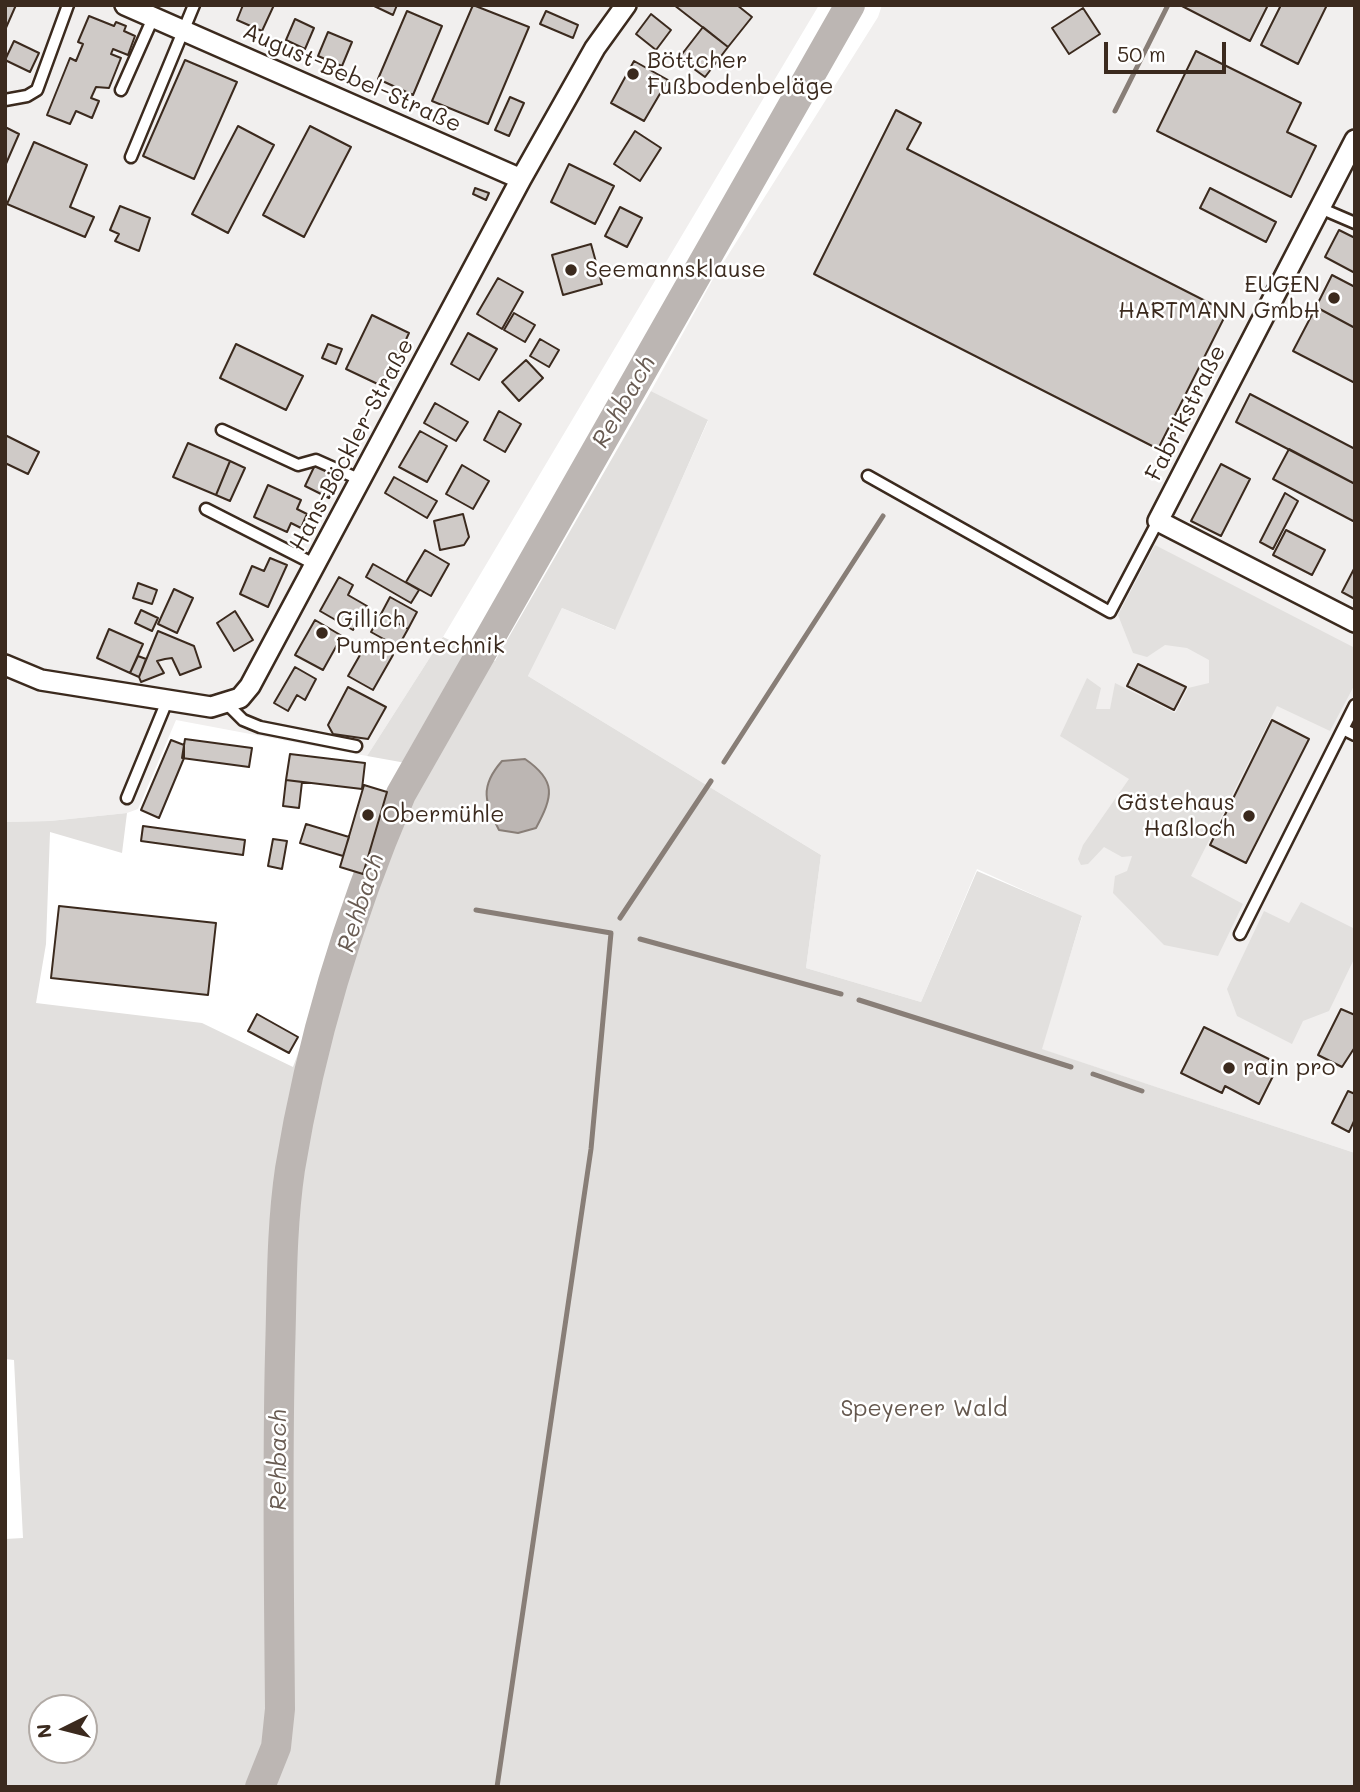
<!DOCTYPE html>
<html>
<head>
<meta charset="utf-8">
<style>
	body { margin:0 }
	#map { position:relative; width:1360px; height:1792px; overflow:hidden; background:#fff; font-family:Mali,sans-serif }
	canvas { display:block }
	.frame { position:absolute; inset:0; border:7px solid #3b2a1e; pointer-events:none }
	.north { position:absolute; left:28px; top:1694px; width:70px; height:70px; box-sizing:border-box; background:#fff; border:2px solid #b1aaa5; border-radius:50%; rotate:264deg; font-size:19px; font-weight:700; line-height:28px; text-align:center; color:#3b2a1e }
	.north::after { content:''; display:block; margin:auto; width:24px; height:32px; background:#3b2a1e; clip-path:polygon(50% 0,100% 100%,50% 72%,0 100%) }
	.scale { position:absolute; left:1104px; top:42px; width:122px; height:32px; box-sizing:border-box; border:4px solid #3b2a1e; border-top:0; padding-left:9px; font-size:21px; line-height:24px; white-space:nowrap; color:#3b2a1e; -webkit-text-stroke:5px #fff; paint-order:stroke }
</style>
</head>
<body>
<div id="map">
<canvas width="1360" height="1792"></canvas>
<div class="frame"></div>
<div class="north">N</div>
<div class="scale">50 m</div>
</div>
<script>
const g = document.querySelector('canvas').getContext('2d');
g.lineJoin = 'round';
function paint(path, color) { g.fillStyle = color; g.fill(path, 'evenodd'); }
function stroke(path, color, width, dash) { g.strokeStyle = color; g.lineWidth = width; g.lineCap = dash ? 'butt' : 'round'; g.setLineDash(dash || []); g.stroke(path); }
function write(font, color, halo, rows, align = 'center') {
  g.font = font + ' Mali,sans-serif'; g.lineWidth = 5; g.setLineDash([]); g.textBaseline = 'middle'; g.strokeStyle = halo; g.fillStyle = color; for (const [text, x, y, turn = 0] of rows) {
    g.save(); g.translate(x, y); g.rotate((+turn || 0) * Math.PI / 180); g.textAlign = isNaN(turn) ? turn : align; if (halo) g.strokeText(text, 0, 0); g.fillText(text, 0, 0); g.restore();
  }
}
paint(new Path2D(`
	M 5,5 L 819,5 L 443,637 L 367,756 L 176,720 L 138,809 L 127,813 L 50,821 L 5,822 Z
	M 882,5 L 1355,5 L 1355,1153 L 1041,1049 L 1082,917 L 977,869 L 921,1002 L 806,968 L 821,855 L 528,676 L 562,608 L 614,630 L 708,421 L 651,391 L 713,279 L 878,17 Z`), '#f1efee');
paint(new Path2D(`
	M 651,391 L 708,420 L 615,630 L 562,608 L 528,676 L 821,855 L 806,968 L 921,1002 L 977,871 L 1082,916 L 1042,1049 L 1355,1153 L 1355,1787 L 5,1787 L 5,1539 L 23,1538 L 14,1360 L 5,1359 L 5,822 L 50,821 L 127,813 L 122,853 L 50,832 L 46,944 L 36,1003 L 202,1023 L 293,1067 L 406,763 L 367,756 L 443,637 L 495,661 ZM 525,759 C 556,781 553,796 536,828 L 502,761 ZM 42,1708 L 84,1708 L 84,1750 L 42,1750 Z
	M 1155,545 L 1355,648 L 1355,684 L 1330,731 L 1277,706 L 1191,876 L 1243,904 L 1218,956 L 1164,945 L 1113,893 L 1115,876 L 1127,871 L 1132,856 L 1122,857 L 1104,847 L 1088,864 L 1081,865 L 1078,859 L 1083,845 L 1129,779 L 1060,736 L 1087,678 L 1101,688 L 1096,709 L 1110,709 L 1115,683 L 1175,713 L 1188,688 L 1209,683 L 1209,660 L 1187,648 L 1165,645 L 1147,657 L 1133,653 L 1118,615 Z
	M 1301,902 L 1355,929 L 1355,957 L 1329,1011 L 1303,1021 L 1292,1044 L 1237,1016 L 1227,989 L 1264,911 L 1289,923 Z`), '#e2e0de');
const water = new Path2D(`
	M 525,759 C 557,781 553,796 536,828 L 518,833 L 499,830 C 485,802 479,787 502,761 Z`);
paint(water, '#bcb6b3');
stroke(water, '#887e77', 2);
stroke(new Path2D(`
	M 1115,111 L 1168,5
	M 724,762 L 883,516
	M 476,910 L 611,933 L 591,1149 L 497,1787
	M 620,918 L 711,781
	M 640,939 L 841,994
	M 859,1000 L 1071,1067
	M 1093,1074 L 1142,1091`), '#887e77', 5);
stroke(new Path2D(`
	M 260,1787 L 276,1747 L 280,1709 C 279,1591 277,1472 280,1354 C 282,1292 281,1230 290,1169 C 311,1040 350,913 401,794 L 850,5`), '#bcb6b3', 30);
const building = new Path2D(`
	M 5,5 L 16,5 L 5,30 Z
	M 243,5 L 274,5 L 262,31 L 237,20 Z
	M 372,5 L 397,5 L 393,15 Z
	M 473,5 L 529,27 L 488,124 L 432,101 Z
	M 674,5 L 737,5 L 752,17 L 728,47 Z
	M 1180,5 L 1268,5 L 1250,41 Z
	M 1281,5 L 1327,5 L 1298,64 L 1261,45 Z
	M 1083,8 L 1100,34 L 1069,54 L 1052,28 Z
	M 407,11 L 442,26 L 413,95 L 378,79 Z
	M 546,11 L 578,25 L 573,38 L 540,24 Z
	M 651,14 L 671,30 L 656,50 L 636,34 Z
	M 89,16 L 114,26 L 116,22 L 126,26 L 124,31 L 135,36 L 128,55 L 113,49 L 111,54 L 121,58 L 109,88 L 96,87 L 91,98 L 99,101 L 92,118 L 76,111 L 70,124 L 47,115 L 70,58 L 76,61 L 83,44 L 78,42 Z
	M 295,19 L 314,28 L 305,49 L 286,40 Z
	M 703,27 L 728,47 L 705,77 L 679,58 Z
	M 328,32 L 352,42 L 342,66 L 318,56 Z
	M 14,41 L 39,53 L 30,72 L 5,60 Z
	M 1196,51 L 1301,103 L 1287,132 L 1316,146 L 1291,197 L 1157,131 Z
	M 185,60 L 237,82 L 194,179 L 143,156 Z
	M 634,61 L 668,80 L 644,121 L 611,103 Z
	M 510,97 L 524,103 L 509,136 L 495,130 Z
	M 896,110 L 921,123 L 907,149 L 1227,312 L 1158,449 L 814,274 Z
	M 238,126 L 274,145 L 228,233 L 192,214 Z
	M 310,126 L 351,147 L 304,237 L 263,215 Z
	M 5,127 L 19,134 L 5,166 Z
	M 635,131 L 661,148 L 640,181 L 614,164 Z
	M 34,142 L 87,165 L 70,207 L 94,217 L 85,237 L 7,204 Z
	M 569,164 L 614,186 L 595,224 L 551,202 Z
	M 475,188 L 489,193 L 486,200 L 473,194 Z
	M 1210,188 L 1276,222 L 1266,242 L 1200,208 Z
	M 120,206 L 150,218 L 139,251 L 115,241 L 119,234 L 110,230 Z
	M 620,207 L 642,218 L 627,247 L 605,236 Z
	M 1339,230 L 1355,238 L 1355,273 L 1325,257 Z
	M 591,244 L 602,284 L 563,295 L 552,255 Z
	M 1332,275 L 1355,287 L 1355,328 L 1316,307 Z
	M 498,278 L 523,292 L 502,329 L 477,314 Z
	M 1316,307 L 1355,328 L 1355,383 L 1293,351 Z
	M 514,313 L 535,325 L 525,342 L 504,330 Z
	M 372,315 L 409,333 L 384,387 L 346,369 Z
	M 468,333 L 497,349 L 479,380 L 451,364 Z
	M 540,339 L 559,350 L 549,367 L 530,356 Z
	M 236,344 L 303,376 L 286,410 L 220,378 Z
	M 328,344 L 342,349 L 336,364 L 322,358 Z
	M 526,360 L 543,378 L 519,401 L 502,382 Z
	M 1250,394 L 1355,449 L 1355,484 L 1236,422 Z
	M 435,403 L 468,422 L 456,441 L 424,423 Z
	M 499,411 L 521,424 L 505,452 L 484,440 Z
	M 420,431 L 447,446 L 427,482 L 399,467 Z
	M 5,435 L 39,452 L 28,474 L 5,463 Z
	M 188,443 L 230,461 L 216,495 L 173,477 Z
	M 1289,449 L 1355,484 L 1355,522 L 1273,479 Z
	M 230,461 L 245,468 L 230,501 L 216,495 Z
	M 1221,464 L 1250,479 L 1221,536 L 1191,521 Z
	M 315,465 L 339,477 L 329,498 L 305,486 Z
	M 462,465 L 489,481 L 473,509 L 446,494 Z
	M 394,477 L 437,501 L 427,518 L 385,493 Z
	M 268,485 L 301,500 L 297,509 L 307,514 L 301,528 L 291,523 L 287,532 L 254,517 Z
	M 1285,493 L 1298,501 L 1273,549 L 1260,542 Z
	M 463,514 L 469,537 L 464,545 L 440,550 L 434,521 Z
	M 1286,530 L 1325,550 L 1312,575 L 1273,555 Z
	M 425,550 L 449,564 L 431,596 L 406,582 Z
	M 270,558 L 287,565 L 268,607 L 240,594 L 252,566 L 264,571 Z
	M 373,564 L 419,590 L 411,603 L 366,577 Z
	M 1355,567 L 1355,599 L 1342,592 Z
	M 339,577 L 353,585 L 348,595 L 367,606 L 353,630 L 320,611 Z
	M 138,583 L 157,590 L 152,604 L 133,598 Z
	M 174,589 L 193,598 L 177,633 L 158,624 Z
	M 390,597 L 417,612 L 408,629 L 381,614 Z
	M 141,610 L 158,618 L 152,631 L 135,623 Z
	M 235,611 L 253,640 L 234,651 L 217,623 Z
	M 381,614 L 408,629 L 398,647 L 371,632 Z
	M 315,620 L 342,636 L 323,670 L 295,655 Z
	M 109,629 L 143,644 L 130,673 L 97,658 Z
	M 158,631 L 194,646 L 201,667 L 180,675 L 172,658 L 165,659 L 157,661 L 164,673 L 141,682 L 139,677 Z
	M 368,641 L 393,655 L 373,690 L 348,676 Z
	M 138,656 L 146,659 L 139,677 L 130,673 Z
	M 1138,664 L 1186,687 L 1174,710 L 1127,686 Z
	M 295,667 L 316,679 L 305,700 L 297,695 L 288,711 L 274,703 Z
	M 348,687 L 386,707 L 368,739 L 333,734 L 328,725 Z
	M 1272,720 L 1309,739 L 1246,863 L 1210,845 Z
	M 185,739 L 252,748 L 249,767 L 182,758 Z
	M 171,740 L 184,745 L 184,758 L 159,818 L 141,810 Z
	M 290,754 L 365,763 L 362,789 L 286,780 Z
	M 286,780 L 302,782 L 299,808 L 283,806 Z
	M 364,785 L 387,792 L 363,874 L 340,867 Z
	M 306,824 L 349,837 L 343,856 L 300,843 Z
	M 143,826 L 245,840 L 243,855 L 141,841 Z
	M 273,839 L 287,841 L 282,869 L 268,866 Z
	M 59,906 L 216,923 L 208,995 L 51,978 Z
	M 1341,1009 L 1355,1015 L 1355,1047 L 1342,1067 L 1318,1055 Z
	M 257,1014 L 298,1037 L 289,1053 L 248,1031 Z
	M 1204,1027 L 1279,1064 L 1259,1104 L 1225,1086 L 1222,1093 L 1181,1073 Z
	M 1348,1091 L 1355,1094 L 1355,1119 L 1349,1132 L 1332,1123 Z`);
paint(building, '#cfcac7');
stroke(building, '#3b2a1e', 2);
const service = new Path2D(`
	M 121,90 L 153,18
	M 5,100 L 27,96 L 37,90 L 68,5
	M 131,157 L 194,5
	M 1320,208 L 1355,223
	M 222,430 L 298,465 L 316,460 L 361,480
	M 868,476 L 1110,612 L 1158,521
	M 206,509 L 316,565
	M 227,704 L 243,720 L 260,727 L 356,746
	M 1343,729 L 1355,735
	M 127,798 L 167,701
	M 1240,934 L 1355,705`);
const minor = new Path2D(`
	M 125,5 L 521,179
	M 1355,140 L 1158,521 L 1355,622
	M 5,665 L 41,680 L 211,707 L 240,698 L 250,686 L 521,179 L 595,48 L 626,5`);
stroke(service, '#3b2a1e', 15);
stroke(minor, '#3b2a1e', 24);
stroke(service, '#fff', 10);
stroke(minor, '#fff', 19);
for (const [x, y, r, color] of [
	[633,74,7,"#3b2a1e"],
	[571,270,7,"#3b2a1e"],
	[1334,298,7,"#3b2a1e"],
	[322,633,7,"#3b2a1e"],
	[368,815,7,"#3b2a1e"],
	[1249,816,7,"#3b2a1e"],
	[1229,1068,7,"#3b2a1e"]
]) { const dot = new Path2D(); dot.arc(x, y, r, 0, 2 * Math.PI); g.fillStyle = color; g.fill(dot); stroke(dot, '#fff', 2.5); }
write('23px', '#3b2a1e', '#fff', [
	["Böttcher",647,61],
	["Fußbodenbeläge",647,87],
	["Seemannsklause",585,270],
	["EUGEN",1320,285,"right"],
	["HARTMANN GmbH",1320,311,"right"],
	["Gillich",336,620],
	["Pumpentechnik",336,646],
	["Gästehaus",1235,803,"right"],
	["Haßloch",1235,829,"right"],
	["Obermühle",382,815],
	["rain pro",1243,1068]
], 'left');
write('23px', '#3b2a1e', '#fff', [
	["August-Bebel-Straße",352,78,24],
	["Fabrikstraße",1186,413,-63],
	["Hans-Böckler-Straße",352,445,-62]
]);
write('23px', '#65584e', '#fff', [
	["Speyerer Wald",924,1409]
]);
write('italic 24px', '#685b52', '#fff', [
	["Rehbach",624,402,-60],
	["Rehbach",361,903,-72],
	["Rehbach",279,1460,-90]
]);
</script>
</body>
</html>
